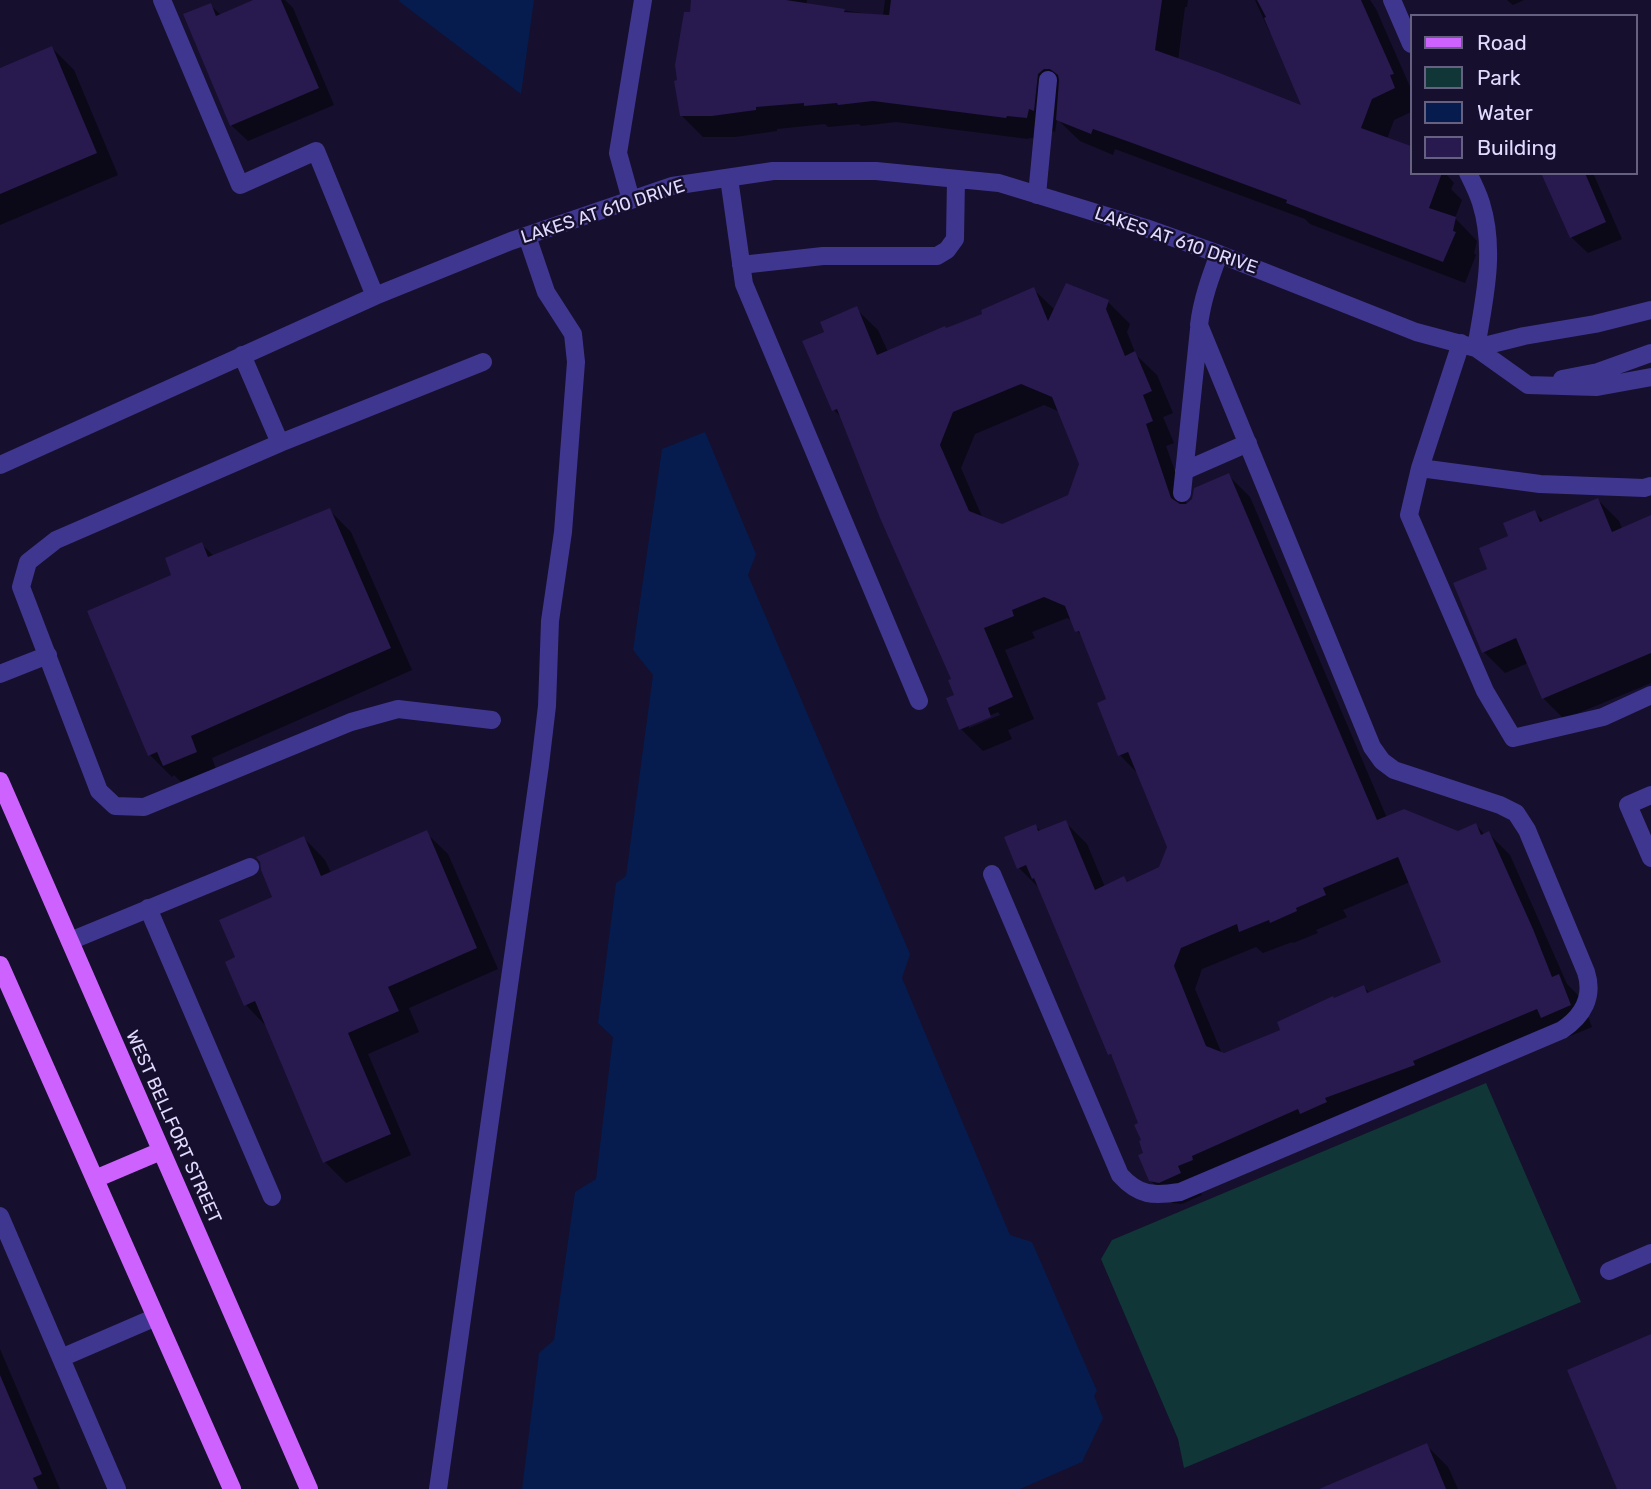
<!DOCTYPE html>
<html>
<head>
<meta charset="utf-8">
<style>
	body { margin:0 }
	#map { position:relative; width:1651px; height:1489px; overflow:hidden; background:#160f2d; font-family:Rubik,sans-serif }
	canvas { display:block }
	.legend { position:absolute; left:1410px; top:14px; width:228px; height:161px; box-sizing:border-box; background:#160f2d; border:2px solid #676181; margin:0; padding:9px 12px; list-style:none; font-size:21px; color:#e1dbff }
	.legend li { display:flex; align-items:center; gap:14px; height:35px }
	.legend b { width:35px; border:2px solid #676181 }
</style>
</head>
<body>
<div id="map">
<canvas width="1651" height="1489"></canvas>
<ul class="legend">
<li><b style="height:9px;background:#ce62ff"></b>Road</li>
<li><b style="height:19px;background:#113637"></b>Park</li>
<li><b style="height:19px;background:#061c4e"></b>Water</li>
<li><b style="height:19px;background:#28194f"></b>Building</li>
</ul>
</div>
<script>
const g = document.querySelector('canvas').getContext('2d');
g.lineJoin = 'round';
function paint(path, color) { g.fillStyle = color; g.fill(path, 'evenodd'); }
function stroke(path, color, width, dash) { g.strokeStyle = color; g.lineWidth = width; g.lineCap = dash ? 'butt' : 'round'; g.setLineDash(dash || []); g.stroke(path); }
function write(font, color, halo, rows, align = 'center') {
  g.font = font + ' Rubik,sans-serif'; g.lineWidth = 5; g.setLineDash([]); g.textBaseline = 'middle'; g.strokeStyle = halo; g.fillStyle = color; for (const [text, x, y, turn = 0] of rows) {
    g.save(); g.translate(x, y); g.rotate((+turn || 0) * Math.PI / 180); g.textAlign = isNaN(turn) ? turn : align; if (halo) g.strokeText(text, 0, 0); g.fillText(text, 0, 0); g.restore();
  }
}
paint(new Path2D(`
	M 1486,1083 L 1581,1302 L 1184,1468 L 1178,1439 L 1101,1259 L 1112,1240 Z`), '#113637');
paint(new Path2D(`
	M 399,0 L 534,0 L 521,94 L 400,2 Z
	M 705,432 L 756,554 L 748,575 L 910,954 L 902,978 L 1010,1235 L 1032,1242 L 1097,1391 L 1094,1396 L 1103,1418 L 1082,1462 L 1020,1489 L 522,1489 L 539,1353 L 554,1340 L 575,1192 L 596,1179 L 613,1037 L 598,1023 L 616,883 L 626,876 L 653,675 L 633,650 L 662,449 Z`), '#061c4e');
paint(new Path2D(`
	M 257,0 L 285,0 L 293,8 L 334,105 L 248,141 L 231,125 L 210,5 L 221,15 Z
	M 693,0 L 807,0 L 806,5 L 883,16 L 885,0 L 1188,0 L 1187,7 L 1185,7 L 1178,60 L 1304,108 L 1274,38 L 1270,33 L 1255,0 L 1370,0 L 1376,9 L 1411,89 L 1411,112 L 1394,120 L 1387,139 L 1411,148 L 1411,173 L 1445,173 L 1454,183 L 1451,189 L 1462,200 L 1455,218 L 1477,241 L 1474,253 L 1476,255 L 1465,283 L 1310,224 L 1305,219 L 1158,165 L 1115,149 L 1113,155 L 1080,141 L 1057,119 L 1055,132 L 1051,130 L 1049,139 L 1029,138 L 1028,139 L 896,122 L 861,126 L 859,124 L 828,127 L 825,124 L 777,129 L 777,131 L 735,137 L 703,137 L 681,115 L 679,82 Z
	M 1507,0 L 1524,0 L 1513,5 Z
	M 52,48 L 74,70 L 118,175 L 0,225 L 0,70 Z
	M 1543,173 L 1593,173 L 1622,239 L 1588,253 L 1571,237 Z
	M 1033,289 L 1055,310 L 1108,302 L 1130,324 L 1127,332 L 1136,355 L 1157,375 L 1173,413 L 1163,417 L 1174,443 L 1166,446 L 1187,505 L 1228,475 L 1250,497 L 1387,818 L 1458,832 L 1476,825 L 1485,835 L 1488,833 L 1510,855 L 1567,984 L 1581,998 L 1592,1027 L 1199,1188 L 1202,1195 L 1182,1204 L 1173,1203 L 1150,1180 L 1140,1124 L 1115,1060 L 1110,1054 L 1041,890 L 1019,868 L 1035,826 L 1041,831 L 1065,822 L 1087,844 L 1105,887 L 1124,878 L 1129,883 L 1160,868 L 1169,847 L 1140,776 L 1120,755 L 1099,704 L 1108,700 L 1084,638 L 1077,631 L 1073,621 L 1067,618 L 1032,632 L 1035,638 L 1005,650 L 1034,719 L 1008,730 L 1012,739 L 983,751 L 961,729 L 953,680 L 843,419 L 834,410 L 826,333 L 856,309 L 878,330 L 888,352 L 984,315 ZM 1044,405 L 1060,412 L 1081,464 L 1069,497 L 1002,526 L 983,519 L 961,468 L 975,434 ZM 998,712 L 1000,715 L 969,728 L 969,724 ZM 1410,882 L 1444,963 L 1370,993 L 1364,987 L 1334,1000 L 1283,1030 L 1222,1054 L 1195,989 L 1202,969 L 1256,947 L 1263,953 L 1292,942 L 1293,943 L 1318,933 L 1316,930 L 1347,917 L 1343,910 Z
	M 1598,500 L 1619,521 L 1622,529 L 1651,517 L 1651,683 L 1564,719 L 1543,698 L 1528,663 L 1505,673 L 1484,652 L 1490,569 L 1511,537 L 1535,512 L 1544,522 Z
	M 329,510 L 351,532 L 412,670 L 212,758 L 218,775 L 186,787 L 174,775 L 172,777 L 150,755 L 174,576 L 202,545 L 214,556 Z
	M 426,833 L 448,854 L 498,969 L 409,1008 L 419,1032 L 368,1054 L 411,1155 L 346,1183 L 325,1162 L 268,1028 L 246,1005 L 238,958 L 275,898 L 304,838 L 325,860 L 331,873 Z
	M 0,1349 L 60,1489 L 0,1489 Z
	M 1426,1445 L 1448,1467 L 1458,1489 L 1323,1489 Z`), '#0007');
paint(new Path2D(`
	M 253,0 L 281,0 L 319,88 L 230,126 L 183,14 L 211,3 L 216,16 Z
	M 691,0 L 786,0 L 845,9 L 844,12 L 889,15 L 891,0 L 1162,0 L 1155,50 L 1217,72 L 1301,105 L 1264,18 L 1266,17 L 1257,0 L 1361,0 L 1394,74 L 1390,75 L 1395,88 L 1372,99 L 1361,128 L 1411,146 L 1411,173 L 1442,173 L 1429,208 L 1456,217 L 1453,231 L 1456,232 L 1443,262 L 1286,203 L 1287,200 L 1135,144 L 1093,129 L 1091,134 L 1056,120 L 1059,80 L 1058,75 L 1050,69 L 1044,69 L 1038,74 L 1034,111 L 1029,109 L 1027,118 L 1007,116 L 1006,118 L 873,101 L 838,105 L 837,103 L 804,106 L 804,103 L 756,107 L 756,110 L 712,116 L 680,116 L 674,81 L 677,80 L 675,65 L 684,12 L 690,12 Z
	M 52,46 L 97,153 L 0,194 L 0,68 Z
	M 1541,173 L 1585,173 L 1606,222 L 1570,238 Z
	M 1066,283 L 1109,300 L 1106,309 L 1125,356 L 1135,351 L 1152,391 L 1143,395 L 1153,421 L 1146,424 L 1171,498 L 1180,504 L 1186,504 L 1192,499 L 1194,488 L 1229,473 L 1377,820 L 1404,809 L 1458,831 L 1476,823 L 1481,835 L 1489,831 L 1533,929 L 1552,977 L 1559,974 L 1571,1005 L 1541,1018 L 1537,1009 L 1413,1061 L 1415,1065 L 1325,1098 L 1327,1102 L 1300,1114 L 1298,1109 L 1192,1156 L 1193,1160 L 1178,1166 L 1181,1173 L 1159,1183 L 1149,1181 L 1138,1155 L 1143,1153 L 1139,1141 L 1141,1140 L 1134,1125 L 1138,1123 L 1131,1105 L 1111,1054 L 1108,1055 L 1034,878 L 1032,879 L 1026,865 L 1017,869 L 1004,837 L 1036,824 L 1038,831 L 1066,820 L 1095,890 L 1124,876 L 1127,882 L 1159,867 L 1167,847 L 1128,752 L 1118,756 L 1097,703 L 1106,699 L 1079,631 L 1075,632 L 1065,606 L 1044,597 L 1012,610 L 1014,616 L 984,628 L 1013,697 L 988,708 L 991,717 L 959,730 L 946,698 L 954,695 L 948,680 L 951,679 L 880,518 L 837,409 L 832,411 L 802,341 L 824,332 L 820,322 L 857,306 L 877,355 L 945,326 L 946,328 L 982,314 L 981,310 L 1034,287 L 1048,321 ZM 1021,384 L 1052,397 L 1079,464 L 1068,495 L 1002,524 L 969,511 L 940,445 L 953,412 ZM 1398,857 L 1441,962 L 1367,993 L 1364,985 L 1334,998 L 1333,996 L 1277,1022 L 1280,1030 L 1224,1053 L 1206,1046 L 1174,966 L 1181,948 L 1237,924 L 1239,932 L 1269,920 L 1270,923 L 1297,911 L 1296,908 L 1326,895 L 1323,888 Z
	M 1598,498 L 1612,532 L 1651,515 L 1651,653 L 1542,699 L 1516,638 L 1482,653 L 1453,583 L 1487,569 L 1479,548 L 1508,536 L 1503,523 L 1535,510 L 1540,522 Z
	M 330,508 L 391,648 L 191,736 L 197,752 L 163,766 L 157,752 L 148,756 L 87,611 L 171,575 L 165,558 L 202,542 L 208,557 Z
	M 427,830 L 477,948 L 388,987 L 399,1011 L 348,1033 L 391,1134 L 323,1163 L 255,1001 L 244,1006 L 225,962 L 235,957 L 219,920 L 272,897 L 261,870 L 260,862 L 256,857 L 304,836 L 321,876 Z
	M 1651,1334 L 1651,1489 L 1617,1489 L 1567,1370 Z
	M 0,1375 L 42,1474 L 33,1478 L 38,1489 L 0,1489 Z
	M 1427,1443 L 1446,1489 L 1319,1489 Z`), '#28194f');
stroke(new Path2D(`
	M 162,0 L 240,185 L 316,151 L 375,296
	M 1392,0 L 1411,44
	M 1468,173 C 1473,183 1478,193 1481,203 C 1496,251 1484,300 1476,348
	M 729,178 L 744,284 L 919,701
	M 1037,195 L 1048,80
	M 631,200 L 618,153 L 643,0
	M 741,265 L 823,256 L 937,256 L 947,250 L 955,239 L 956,179
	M 1461,343 L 1420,468 L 1540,484 L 1644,488 L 1651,486
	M 1476,348 L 1524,336 L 1595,324 L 1651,310
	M 242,355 L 280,443 L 483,362
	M 1562,379 L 1598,372 L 1651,353
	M 280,443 L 56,540 L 28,562 L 21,587 L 99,791 L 115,806 L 144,807 L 351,722 L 398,709 L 492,720
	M 0,465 L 375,296 L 511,241 L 672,186 L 773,171 L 876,171 L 999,183 L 1146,228 L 1219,254 L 1416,332 L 1476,348 L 1528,385 L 1597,387 L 1651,377
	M 1420,468 L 1409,515 L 1485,691 L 1513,738 L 1603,717 L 1651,695
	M 1184,471 L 1248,443
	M 1182,493 L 1199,329
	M 0,674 L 48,655
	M 1651,795 L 1628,805 L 1651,858
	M 992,874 L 1120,1175 C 1139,1196 1153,1196 1180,1192 L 1562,1030 C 1583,1016 1594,997 1586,972 L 1527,830 L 1516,813 L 1500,805 L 1394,770 L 1382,761 L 1372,747 L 1199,325 C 1202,300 1210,278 1219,254
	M 148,908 L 272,1197
	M 70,941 L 250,867
	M 0,1216 L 117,1489
	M 1609,1271 L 1651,1253
	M 61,1358 L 156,1317
	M 438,1489 L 540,765 L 547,706 L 550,621 L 563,532 L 576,362 L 573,334 L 546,292 L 527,236`), '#3f368f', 18);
stroke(new Path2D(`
	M 0,781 L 309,1489
	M 0,965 L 232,1489
	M 95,1179 L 161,1151`), '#ce62ff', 18);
write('18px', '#e1dbff', '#160f2d', [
	["LAKES AT 610 DRIVE",603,212,-18],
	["LAKES AT 610 DRIVE",1176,241,19],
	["WEST BELLFORT STREET",173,1127,66]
]);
</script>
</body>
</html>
